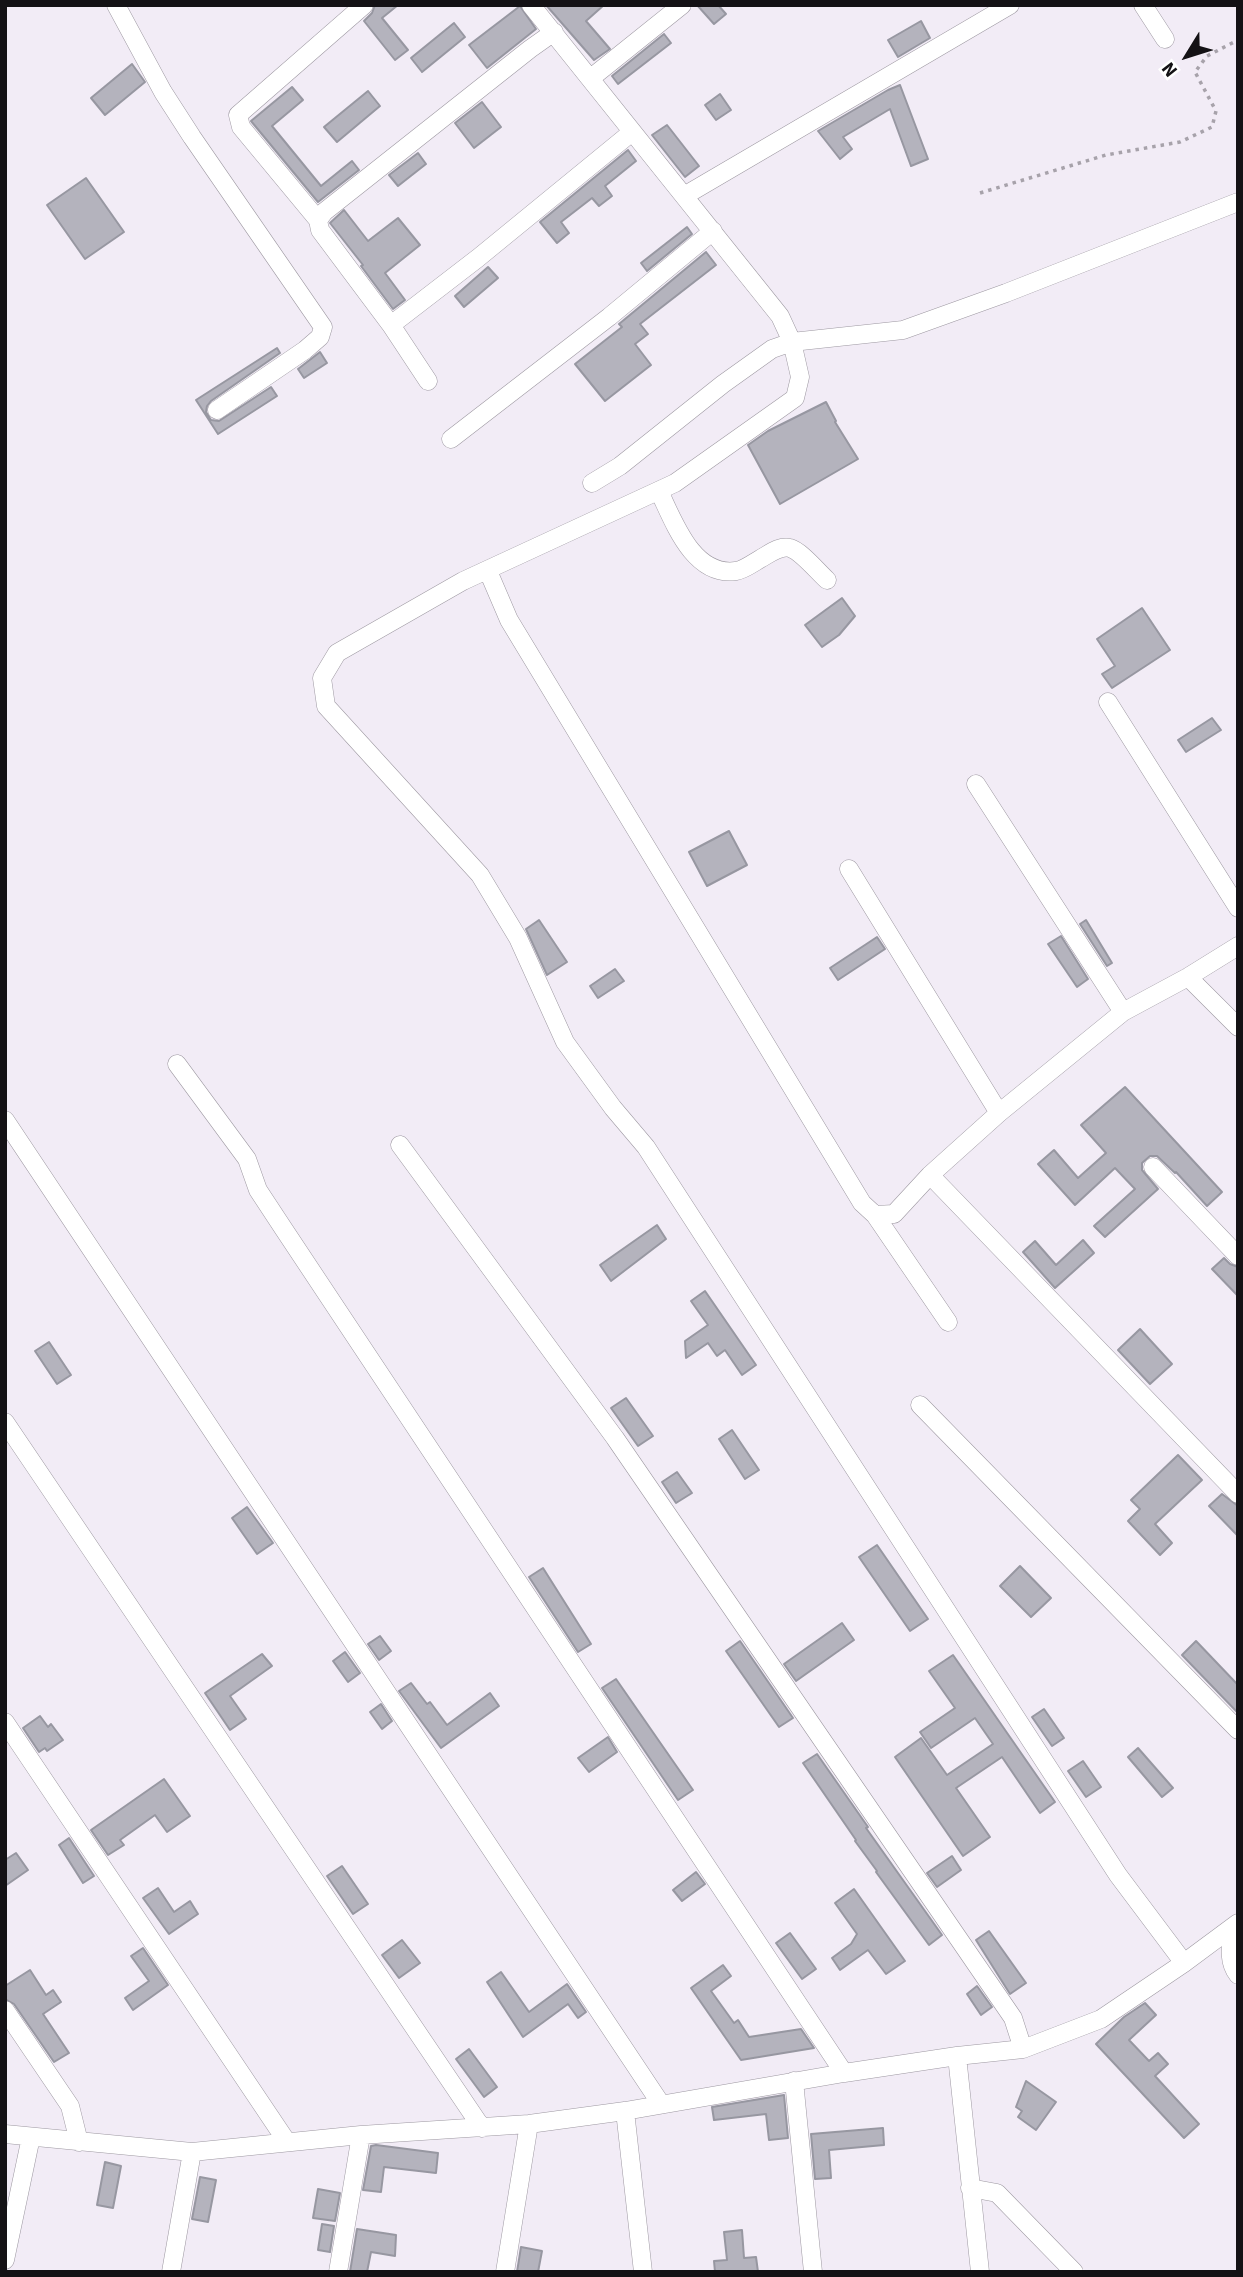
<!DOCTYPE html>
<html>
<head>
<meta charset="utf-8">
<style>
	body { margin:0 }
	#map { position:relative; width:1243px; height:2277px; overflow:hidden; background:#f2ecf6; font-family:"Source Sans 3",sans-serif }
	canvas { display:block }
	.frame { position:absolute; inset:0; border:7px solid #141215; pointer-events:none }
	.north { position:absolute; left:1152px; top:21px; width:70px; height:70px; -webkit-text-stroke:5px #fff; paint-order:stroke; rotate:232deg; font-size:19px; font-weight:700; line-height:28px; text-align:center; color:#141215 }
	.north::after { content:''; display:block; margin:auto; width:24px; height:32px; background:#141215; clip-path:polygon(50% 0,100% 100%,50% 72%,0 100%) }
</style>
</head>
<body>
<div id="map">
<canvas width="1243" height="2277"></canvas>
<div class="frame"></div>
<div class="north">N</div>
</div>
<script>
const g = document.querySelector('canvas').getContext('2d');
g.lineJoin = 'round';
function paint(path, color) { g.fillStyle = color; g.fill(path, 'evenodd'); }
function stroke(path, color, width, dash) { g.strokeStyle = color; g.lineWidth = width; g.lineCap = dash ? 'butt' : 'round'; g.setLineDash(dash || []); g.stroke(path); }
const building = new Path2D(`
	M 375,5 L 398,5 L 382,18 L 408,50 L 395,60 L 364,21 L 372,13 Z
	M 546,5 L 604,5 L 586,21 L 610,49 L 594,60 Z
	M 697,5 L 718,5 L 726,14 L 714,24 Z
	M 520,6 L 536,29 L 487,68 L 469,45 Z
	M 921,21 L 930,38 L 898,57 L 888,40 Z
	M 454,23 L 465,37 L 422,72 L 411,58 Z
	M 664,34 L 671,43 L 618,84 L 612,76 Z
	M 132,64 L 145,82 L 105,115 L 91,98 Z
	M 900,85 L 928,159 L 911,166 L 890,109 L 843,137 L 852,149 L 840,159 L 818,131 L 888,90 Z
	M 292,87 L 303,100 L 272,126 L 321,186 L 352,161 L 359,170 L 318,202 L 251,121 Z
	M 368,91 L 380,106 L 337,142 L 324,127 Z
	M 720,94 L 731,110 L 716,120 L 705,105 Z
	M 482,102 L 501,127 L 474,148 L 455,123 Z
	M 667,125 L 699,166 L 685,177 L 652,135 Z
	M 628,150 L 636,161 L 605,186 L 612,196 L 599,206 L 592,198 L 561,222 L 569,233 L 557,243 L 540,222 Z
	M 418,153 L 426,164 L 398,186 L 389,175 Z
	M 86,178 L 124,232 L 85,259 L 47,205 Z
	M 344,210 L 368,241 L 398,218 L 420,245 L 385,273 L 405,300 L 393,309 L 361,266 L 363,265 L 330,223 Z
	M 687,227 L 692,234 L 647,271 L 641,263 Z
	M 706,252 L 716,265 L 640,324 L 648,334 L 635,344 L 651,365 L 605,401 L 575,364 L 622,327 L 619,324 Z
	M 488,267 L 498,278 L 464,307 L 455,296 Z
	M 277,348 L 280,353 L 211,401 L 207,406 L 206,412 L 211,420 L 219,421 L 271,387 L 277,396 L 218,434 L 196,400 Z
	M 320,352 L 327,363 L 304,378 L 298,369 Z
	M 826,402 L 836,421 L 835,422 L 858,459 L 780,504 L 748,445 L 768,431 Z
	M 842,598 L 855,616 L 839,635 L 822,647 L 805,625 Z
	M 1142,608 L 1170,650 L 1112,688 L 1102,674 L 1115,666 L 1097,639 Z
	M 1212,718 L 1221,730 L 1186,752 L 1178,740 Z
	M 729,831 L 747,865 L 707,886 L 689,852 Z
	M 539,920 L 567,962 L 547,975 L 526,929 Z
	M 1086,920 L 1112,963 L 1107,966 L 1080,924 Z
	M 1061,936 L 1088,979 L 1077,987 L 1048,944 Z
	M 877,937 L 885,949 L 838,980 L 830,968 Z
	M 615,969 L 624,981 L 598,998 L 590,986 Z
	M 1125,1087 L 1222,1192 L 1207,1206 L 1176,1172 L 1175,1173 L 1157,1156 L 1150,1156 L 1142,1163 L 1142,1170 L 1158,1189 L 1105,1237 L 1094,1226 L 1135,1189 L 1115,1168 L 1075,1205 L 1038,1164 L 1054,1150 L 1078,1178 L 1106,1153 L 1081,1125 Z
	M 657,1225 L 666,1239 L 611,1281 L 600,1265 Z
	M 1083,1240 L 1094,1253 L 1055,1288 L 1023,1252 L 1035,1241 L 1056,1265 Z
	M 1224,1258 L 1230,1264 L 1238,1267 L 1238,1296 L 1212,1269 Z
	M 705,1291 L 756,1365 L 742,1375 L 725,1350 L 717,1356 L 708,1343 L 686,1358 L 685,1341 L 708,1325 L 691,1301 Z
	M 1140,1329 L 1172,1364 L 1150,1384 L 1118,1350 Z
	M 49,1342 L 71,1375 L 57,1384 L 35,1351 Z
	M 626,1398 L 653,1436 L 638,1446 L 611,1408 Z
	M 732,1430 L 759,1470 L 745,1479 L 719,1439 Z
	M 1178,1455 L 1202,1480 L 1155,1524 L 1172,1543 L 1160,1555 L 1128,1521 L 1140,1509 L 1131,1500 Z
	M 677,1472 L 692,1493 L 676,1503 L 662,1482 Z
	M 1222,1494 L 1238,1506 L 1238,1536 L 1209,1506 Z
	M 247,1507 L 273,1543 L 257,1554 L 232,1518 Z
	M 877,1545 L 928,1619 L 910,1631 L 859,1557 Z
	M 1020,1566 L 1051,1598 L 1031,1617 L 1000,1586 Z
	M 543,1568 L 591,1644 L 578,1652 L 529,1577 Z
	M 842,1623 L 854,1640 L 796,1681 L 784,1664 Z
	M 380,1636 L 391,1651 L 379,1660 L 368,1644 Z
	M 740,1641 L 793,1718 L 779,1727 L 726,1651 Z
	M 1196,1641 L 1238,1685 L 1238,1713 L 1182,1655 Z
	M 345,1652 L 360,1673 L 348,1682 L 333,1661 Z
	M 262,1654 L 272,1666 L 230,1696 L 246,1719 L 230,1730 L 205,1693 Z
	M 953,1655 L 1055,1802 L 1040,1813 L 1002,1757 L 956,1788 L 990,1837 L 963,1856 L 895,1757 L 921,1738 L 947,1775 L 993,1744 L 975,1718 L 931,1748 L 920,1732 L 955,1708 L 929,1671 Z
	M 616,1679 L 693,1790 L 678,1800 L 602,1688 Z
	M 411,1683 L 427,1704 L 430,1702 L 447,1725 L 490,1693 L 499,1706 L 441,1748 L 399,1691 Z
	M 381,1704 L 392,1721 L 382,1729 L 370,1712 Z
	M 1044,1709 L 1064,1738 L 1052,1746 L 1032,1717 Z
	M 40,1716 L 48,1727 L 51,1724 L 63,1740 L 47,1751 L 45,1748 L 39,1752 L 23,1728 Z
	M 608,1737 L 617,1752 L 589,1772 L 578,1758 Z
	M 1138,1748 L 1173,1788 L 1162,1797 L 1128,1757 Z
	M 817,1754 L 868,1827 L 866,1828 L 942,1935 L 929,1945 L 876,1872 L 877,1871 L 855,1841 L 856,1840 L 803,1763 Z
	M 1083,1761 L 1101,1787 L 1086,1797 L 1068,1771 Z
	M 164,1779 L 190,1816 L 167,1832 L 155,1815 L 120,1840 L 124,1845 L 108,1855 L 91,1830 Z
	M 69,1838 L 94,1876 L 83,1883 L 59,1845 Z
	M 16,1853 L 28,1870 L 5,1886 L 5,1860 Z
	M 952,1856 L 961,1870 L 937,1887 L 927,1873 Z
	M 342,1866 L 368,1904 L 353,1914 L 327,1876 Z
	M 696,1872 L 705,1884 L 682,1901 L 673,1890 Z
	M 158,1888 L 174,1912 L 190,1901 L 198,1914 L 169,1934 L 143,1898 Z
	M 854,1889 L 905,1961 L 886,1974 L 868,1950 L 840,1970 L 832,1958 L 851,1944 L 857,1934 L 835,1903 Z
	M 989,1931 L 1026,1983 L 1010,1994 L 976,1940 Z
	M 790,1933 L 816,1969 L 802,1979 L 776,1943 Z
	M 402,1940 L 420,1963 L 399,1978 L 382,1955 Z
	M 143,1948 L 168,1985 L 133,2010 L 125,1998 L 149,1981 L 131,1956 Z
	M 723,1965 L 731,1976 L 711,1991 L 734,2023 L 738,2020 L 749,2037 L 801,2029 L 814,2048 L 741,2060 L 691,1988 Z
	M 30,1970 L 46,1995 L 53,1990 L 61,2002 L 43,2014 L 69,2053 L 54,2062 L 14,2004 L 5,1999 L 5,1986 Z
	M 501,1972 L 529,2012 L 567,1984 L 586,2012 L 578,2018 L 568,2004 L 523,2037 L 487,1982 Z
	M 977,1986 L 992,2007 L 981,2015 L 967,1994 Z
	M 1145,2003 L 1156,2015 L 1129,2040 L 1149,2061 L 1158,2053 L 1168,2064 L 1155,2076 L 1199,2124 L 1184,2138 L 1096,2044 L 1124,2017 Z
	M 469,2049 L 497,2087 L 484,2097 L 456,2059 Z
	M 1026,2081 L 1056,2102 L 1036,2130 L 1018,2117 L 1022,2111 L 1016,2107 Z
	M 784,2095 L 788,2138 L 769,2140 L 766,2114 L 714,2120 L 712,2107 Z
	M 883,2128 L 884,2145 L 829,2150 L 831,2178 L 815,2179 L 811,2134 Z
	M 376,2145 L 438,2153 L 436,2173 L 384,2167 L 381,2192 L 363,2190 L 371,2146 Z
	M 105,2162 L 121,2166 L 113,2208 L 97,2205 Z
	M 200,2177 L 216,2180 L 208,2222 L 192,2219 Z
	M 318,2189 L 340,2193 L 335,2221 L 313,2218 Z
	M 322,2224 L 334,2226 L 330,2252 L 318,2250 Z
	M 357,2229 L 396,2235 L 395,2256 L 371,2252 L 367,2272 L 350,2272 Z
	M 742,2230 L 744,2258 L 756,2257 L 758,2272 L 715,2272 L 714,2261 L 727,2260 L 724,2232 Z
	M 521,2247 L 542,2251 L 538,2272 L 517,2272 Z`);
paint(building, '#b4b3bd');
stroke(building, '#9797a1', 2);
const minor = new Path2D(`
	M 116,5 L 163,92 L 192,137 L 323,327 L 320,337 L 305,350 L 217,410
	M 531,5 L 780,316 L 792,342 L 800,377 L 795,398 L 675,483 L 463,581 L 337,653 L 322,678 L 326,706 L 480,875 L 518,938 L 565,1042 L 613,1108 L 646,1147 L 1118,1875 L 1184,1963
	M 1143,5 L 1165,39
	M 591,78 L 682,5
	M 684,196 L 1010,5
	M 318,220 L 241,127 L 238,115 L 364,5
	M 391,325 L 478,258 L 632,132
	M 428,381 L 391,325 L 320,230 L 318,220 L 324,212 L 530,49 L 554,32
	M 451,439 L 609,317 L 713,231
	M 592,483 L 620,466 L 723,384 L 772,349 L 792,342 L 903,330 L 1006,293 L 1238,202
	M 659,491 C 674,522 693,577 736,571 C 744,570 753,563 760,559 C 769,554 780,545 790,548 C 801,551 818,572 827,580
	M 488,571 L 509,620 L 862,1203 L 875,1215 L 894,1214 L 930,1175 L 999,1113 L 1123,1012 L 1188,977 L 1238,946
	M 1108,702 L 1238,908
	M 976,784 L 1123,1012
	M 849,869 L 999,1113
	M 1188,977 L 1238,1027
	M 177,1064 L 247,1159 L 258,1190 L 283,1228 L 844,2073
	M 5,1120 L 661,2104
	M 400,1145 L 615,1438 L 1013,2018 L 1023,2049
	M 1153,1167 L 1238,1256
	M 930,1175 L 1238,1494
	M 875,1215 L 948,1322
	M 920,1405 L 1238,1730
	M 5,1422 L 482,2128
	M 5,1722 L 287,2142
	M 1233,1928 C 1231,1944 1227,1961 1238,1975
	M 5,2010 L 70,2106 L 79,2142
	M 957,2056 L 980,2272
	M 794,2081 L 813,2272
	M 625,2111 L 643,2272
	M 5,2134 L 192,2152 L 361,2135 L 529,2124 L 625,2111 L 844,2073 L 957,2056 L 1023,2049 L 1101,2019 L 1184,1963 L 1238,1923
	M 970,2188 L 997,2193 L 1074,2272
	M 5,2260 L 31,2137
	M 171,2272 L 192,2152
	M 338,2272 L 361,2135
	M 505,2272 L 529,2124`);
stroke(minor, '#9d98a1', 19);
stroke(new Path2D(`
	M 980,193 L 1106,155 L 1180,142 L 1212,127 L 1216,111 L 1195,72 L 1207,56 L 1238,40`), '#a7a2aa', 3.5, [3.5, 5]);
stroke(minor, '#fff', 18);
</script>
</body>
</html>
